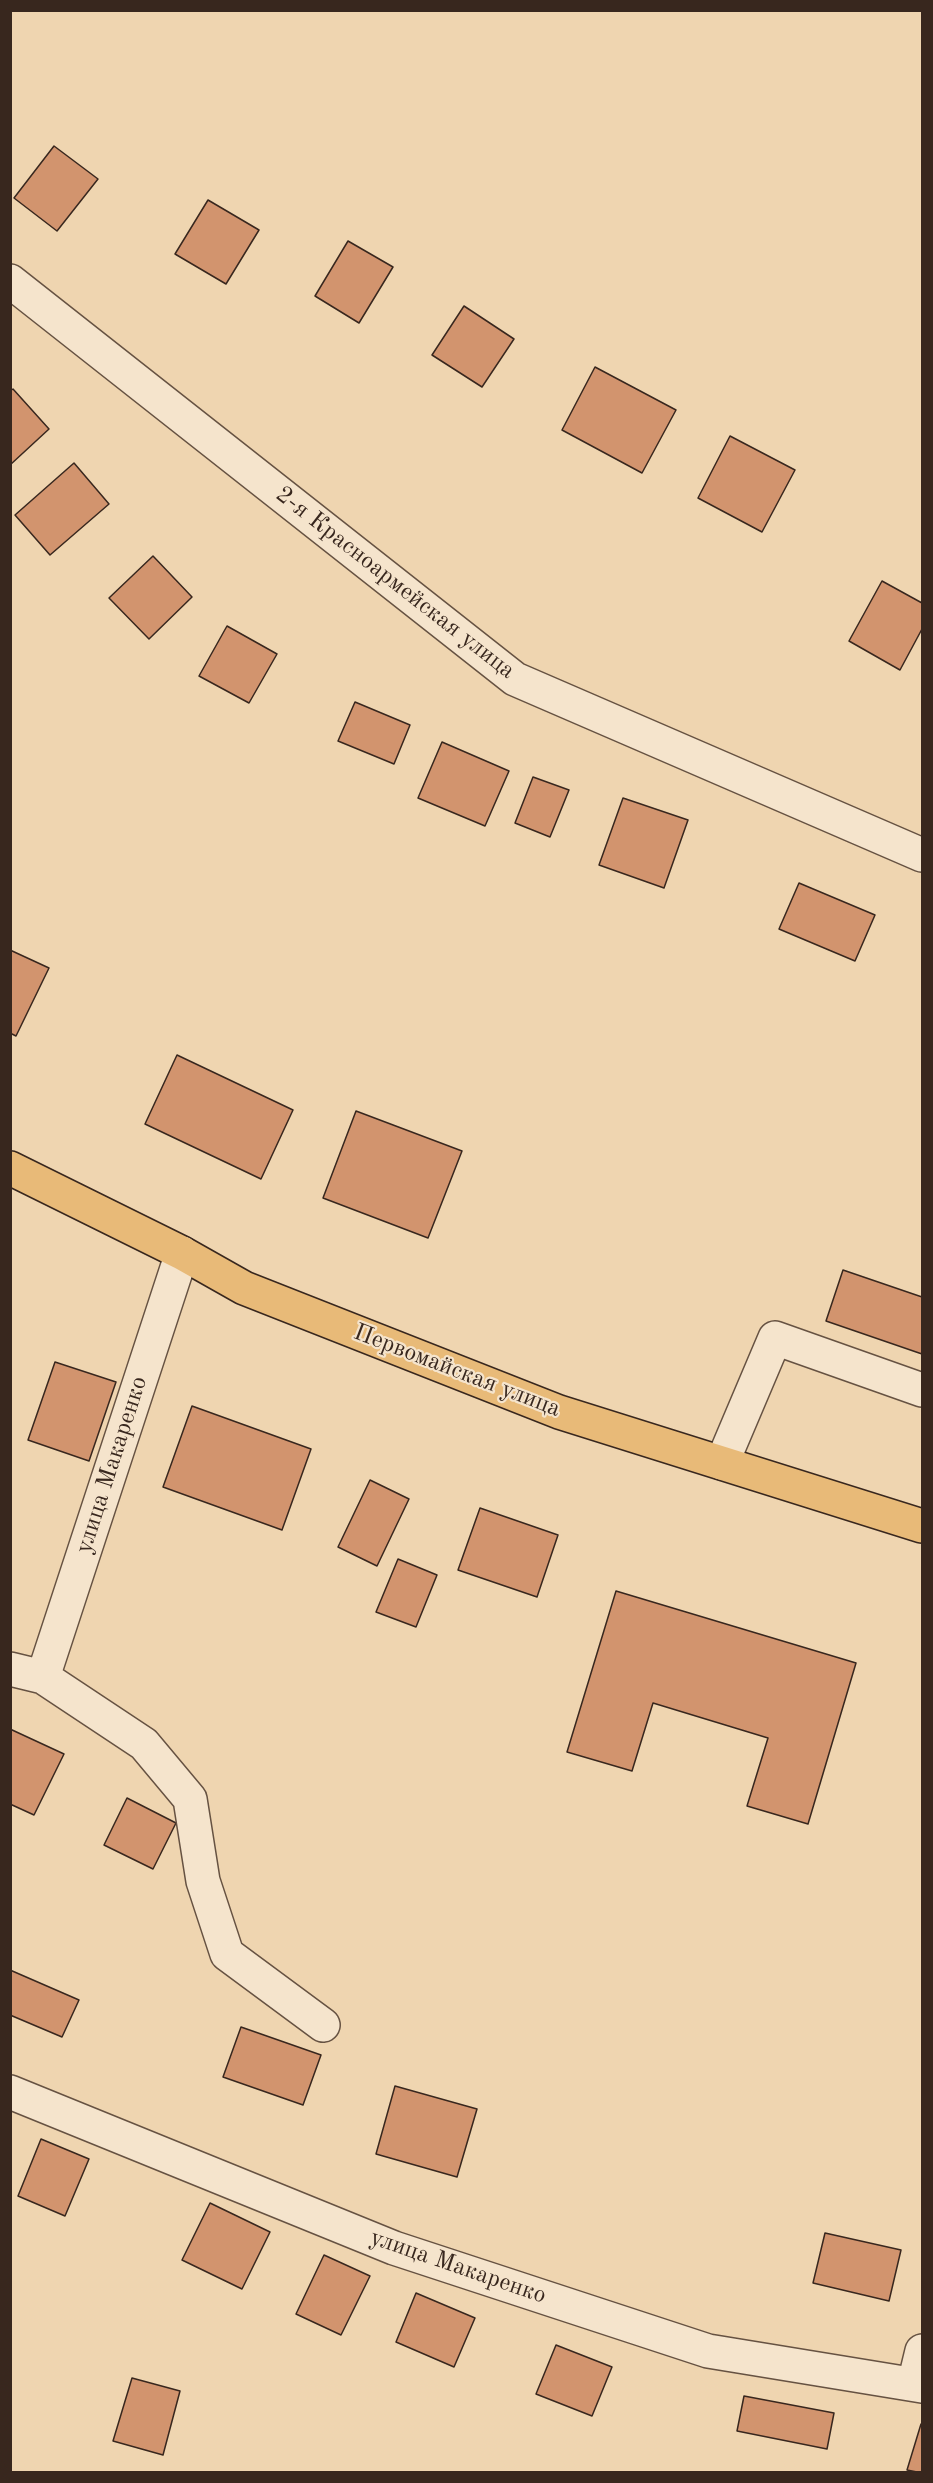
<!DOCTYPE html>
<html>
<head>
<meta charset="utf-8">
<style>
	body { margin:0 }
	#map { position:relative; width:933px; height:2483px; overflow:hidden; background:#efd5b0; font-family:"Old Standard TT",serif }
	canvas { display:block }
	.frame { position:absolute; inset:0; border:12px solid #38271e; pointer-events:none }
</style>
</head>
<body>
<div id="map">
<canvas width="933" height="2483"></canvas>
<div class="frame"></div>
</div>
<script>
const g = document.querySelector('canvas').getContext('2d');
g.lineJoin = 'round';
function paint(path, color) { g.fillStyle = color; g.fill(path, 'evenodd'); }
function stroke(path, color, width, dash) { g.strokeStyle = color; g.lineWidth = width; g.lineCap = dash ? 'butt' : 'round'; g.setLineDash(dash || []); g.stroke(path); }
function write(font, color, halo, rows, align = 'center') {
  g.font = font + ' "Old Standard TT",serif'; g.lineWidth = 4.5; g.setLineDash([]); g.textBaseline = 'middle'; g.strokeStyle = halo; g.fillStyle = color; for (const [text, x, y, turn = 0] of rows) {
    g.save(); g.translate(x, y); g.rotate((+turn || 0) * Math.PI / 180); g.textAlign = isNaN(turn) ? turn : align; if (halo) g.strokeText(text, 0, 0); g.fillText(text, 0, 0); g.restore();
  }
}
const building = new Path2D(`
	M 54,146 L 98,179 L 57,231 L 14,198 Z
	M 208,200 L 259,230 L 226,284 L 175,254 Z
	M 348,241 L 393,267 L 359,323 L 315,296 Z
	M 464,306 L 514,339 L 482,387 L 432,355 Z
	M 595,367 L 676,410 L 642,473 L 562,430 Z
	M 13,389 L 49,429 L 10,465 L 10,391 Z
	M 730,436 L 795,470 L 762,532 L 698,498 Z
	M 74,463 L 109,504 L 50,555 L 15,515 Z
	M 153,556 L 192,597 L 149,639 L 109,598 Z
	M 882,581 L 922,603 L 922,629 L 900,670 L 849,641 Z
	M 227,626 L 277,654 L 249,703 L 199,676 Z
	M 355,702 L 410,725 L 394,764 L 338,741 Z
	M 442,742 L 509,771 L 485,826 L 418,798 Z
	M 533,777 L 569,790 L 550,837 L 515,823 Z
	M 623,798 L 688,820 L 664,888 L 599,865 Z
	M 799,883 L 875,915 L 855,961 L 779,929 Z
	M 10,950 L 49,968 L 16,1036 L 10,1033 Z
	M 177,1055 L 293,1110 L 261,1179 L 145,1124 Z
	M 356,1111 L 462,1151 L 428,1238 L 323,1198 Z
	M 843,1270 L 922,1297 L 922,1354 L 826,1321 Z
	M 55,1362 L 116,1382 L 89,1461 L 28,1440 Z
	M 192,1406 L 311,1449 L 282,1530 L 163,1487 Z
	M 370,1480 L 409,1499 L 377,1566 L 338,1547 Z
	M 480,1508 L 558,1535 L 537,1597 L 458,1570 Z
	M 398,1559 L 437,1575 L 416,1627 L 376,1612 Z
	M 616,1591 L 856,1663 L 808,1824 L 747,1806 L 768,1738 L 653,1703 L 632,1771 L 567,1752 Z
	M 10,1729 L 64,1754 L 34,1815 L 10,1804 Z
	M 127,1798 L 176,1823 L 153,1869 L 104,1845 Z
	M 10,1970 L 79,2000 L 62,2037 L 10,2015 Z
	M 241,2027 L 321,2055 L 303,2105 L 223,2077 Z
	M 395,2086 L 477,2109 L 457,2177 L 376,2154 Z
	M 41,2139 L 89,2159 L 65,2216 L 18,2196 Z
	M 210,2203 L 270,2232 L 242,2289 L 182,2260 Z
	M 825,2233 L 901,2250 L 889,2301 L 813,2283 Z
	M 324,2255 L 370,2276 L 341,2335 L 296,2314 Z
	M 416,2293 L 475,2318 L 454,2367 L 396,2342 Z
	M 556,2345 L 612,2367 L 592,2416 L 536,2394 Z
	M 132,2378 L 180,2391 L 163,2455 L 113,2441 Z
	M 744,2396 L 834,2413 L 827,2449 L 737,2431 Z
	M 921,2424 L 922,2424 L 922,2472 L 917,2472 L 907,2470 Z`);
paint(building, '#d2946e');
stroke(building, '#38271e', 1.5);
const minor = new Path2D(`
	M 10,281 L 515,679 L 922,855
	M 722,1463 L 775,1338 L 922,1390
	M 10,1669 L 43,1677 L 144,1744 L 190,1799 L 203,1881 L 227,1954 L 323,2025
	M 43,1677 L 182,1253
	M 10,2092 L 394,2248 L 708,2351 L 922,2386
	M 914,2384 L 922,2351`);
const major = new Path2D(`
	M 10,1168 L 182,1253 L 244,1288 L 559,1412 L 922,1526`);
stroke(minor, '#665242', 36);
stroke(major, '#38271e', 36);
stroke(minor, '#f5e4cc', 33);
stroke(major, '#e8ba78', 33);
write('24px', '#38271e', '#f5e4cc', [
	["2-я Красноармейская улица",395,583,38],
	["Первомайская улица",457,1371,21],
	["улица Макаренко",112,1465,-72],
	["улица Макаренко",458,2267,19]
]);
</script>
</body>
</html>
